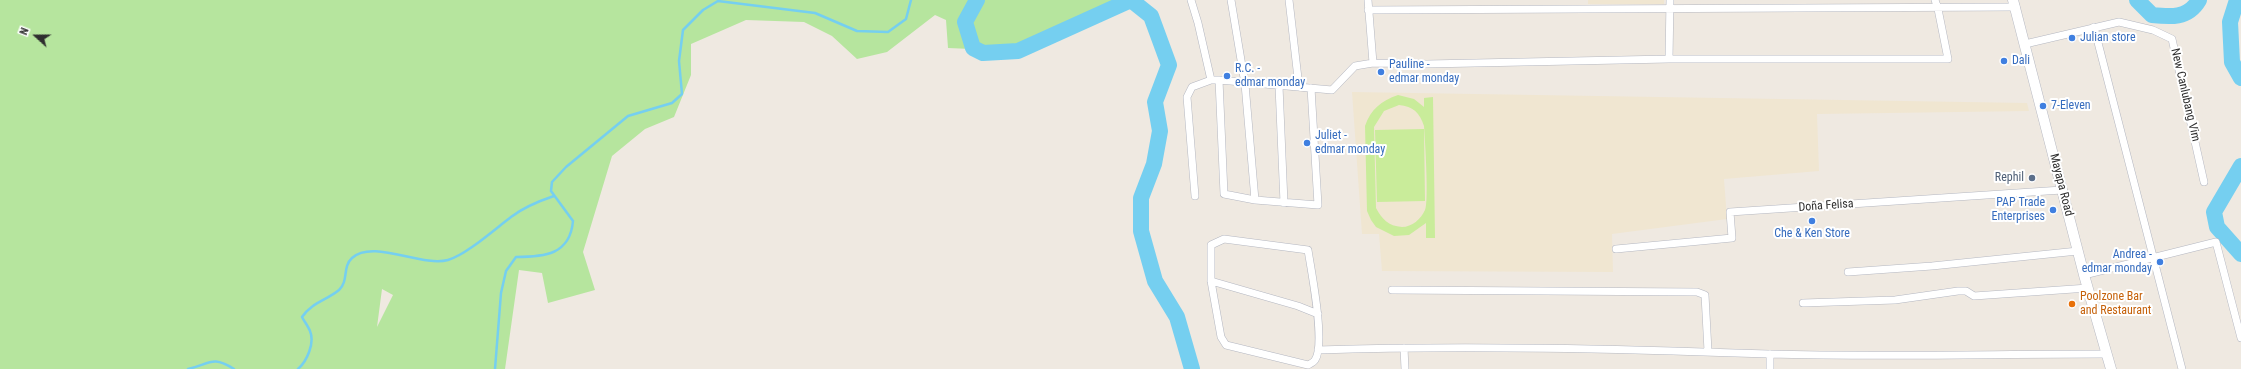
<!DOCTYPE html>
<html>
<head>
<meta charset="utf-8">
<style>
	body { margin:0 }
	#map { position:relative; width:2241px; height:369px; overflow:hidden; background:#efe9e1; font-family:"Roboto Condensed",sans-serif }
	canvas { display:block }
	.north { position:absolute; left:16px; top:16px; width:40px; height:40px; -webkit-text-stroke:3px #fff; paint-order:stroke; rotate:291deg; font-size:11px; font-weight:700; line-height:16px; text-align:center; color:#2e2e2e }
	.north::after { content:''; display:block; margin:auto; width:14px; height:18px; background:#2e2e2e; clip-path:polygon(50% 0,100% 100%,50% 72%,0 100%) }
</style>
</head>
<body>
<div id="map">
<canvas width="2241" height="369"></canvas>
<div class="north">N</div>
</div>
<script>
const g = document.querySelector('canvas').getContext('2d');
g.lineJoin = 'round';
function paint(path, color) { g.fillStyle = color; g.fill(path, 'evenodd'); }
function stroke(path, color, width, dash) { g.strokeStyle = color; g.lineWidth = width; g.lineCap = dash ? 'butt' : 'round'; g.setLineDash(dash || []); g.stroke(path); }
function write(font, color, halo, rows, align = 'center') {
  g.font = font + ' "Roboto Condensed",sans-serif'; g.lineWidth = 4; g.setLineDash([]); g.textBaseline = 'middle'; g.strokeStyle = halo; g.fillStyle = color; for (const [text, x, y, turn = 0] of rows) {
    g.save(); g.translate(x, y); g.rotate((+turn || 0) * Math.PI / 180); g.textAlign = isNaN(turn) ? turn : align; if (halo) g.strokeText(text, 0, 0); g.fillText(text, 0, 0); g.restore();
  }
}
paint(new Path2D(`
	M 1588,0 L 1664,0 L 1664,4 L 1588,4 Z
	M 1352,92 L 2027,103 L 2029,111 L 1817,114 L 1819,171 L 1724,179 L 1727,219 L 1612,234 L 1613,272 L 1382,271 L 1379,234 L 1362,234 Z`), '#f0e6d1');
paint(new Path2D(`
	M 0,0 L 1123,0 L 1107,11 L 1018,51 L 948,48 L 946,20 L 935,15 L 887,52 L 857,59 L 832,36 L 804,22 L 746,20 L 691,44 L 691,75 L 674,117 L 645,129 L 612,156 L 583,252 L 595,290 L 548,303 L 542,273 L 519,270 L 505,369 L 0,369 ZM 382,289 L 393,295 L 377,327 Z`), '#b6e59e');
paint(new Path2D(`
	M 1398,95 L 1414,99 L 1424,107 L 1424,98 L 1433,97 L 1435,238 L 1426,238 L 1426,223 L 1409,235 L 1394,236 L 1376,227 L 1371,220 L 1367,211 L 1365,126 C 1371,109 1381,101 1398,95 ZM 1399,105 C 1413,106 1420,113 1424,126 C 1425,140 1429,202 1425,210 C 1421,219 1412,227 1402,227 C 1388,226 1382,219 1376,208 L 1374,127 L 1384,111 Z
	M 1424,129 L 1425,201 L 1377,202 L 1375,130 Z`), '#c9ec9a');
stroke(new Path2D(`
	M 188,369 C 210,364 212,355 234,369
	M 298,369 C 307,361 315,343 310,331 C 308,326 304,321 302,317 C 311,303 327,300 339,290 C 349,281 342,267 352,258 C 373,239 421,267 448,260 C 466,255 495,229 511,217 C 524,207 539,201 554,196
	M 495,369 L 501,293 L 506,271 L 516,257 C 544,257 570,255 573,221 L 551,191 L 552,182 L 566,167 L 628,116 L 672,103 L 682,94 L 679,61 L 683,30 L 703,10 L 718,1 L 815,13 L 857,31 L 888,32 L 906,19 L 911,0`), '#75cff0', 2.5);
stroke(new Path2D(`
	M 977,0 L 965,22 L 973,48 L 983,53 L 1018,51 L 1131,0 L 1151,16 L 1169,65 L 1155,102 L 1160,131 L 1154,164 L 1141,198 L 1141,231 L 1155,281 L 1177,317 L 1192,369
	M 2137,0 L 2152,15 C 2170,17 2188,19 2199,0
	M 2237,0 L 2230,22 L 2232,62 L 2241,78
	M 2241,166 L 2214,212 L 2217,227 L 2241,254`), '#75cff0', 16);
const minor = new Path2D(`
	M 1191,0 L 1198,23 L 1211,80
	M 1231,0 L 1245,84 L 1255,200
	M 1289,0 L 1299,87
	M 1368,0 L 1373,63
	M 1368,10 L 2016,7
	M 2094,27 L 2182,369
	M 2025,44 L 2119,22 L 2153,30 L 2172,39 L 2204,182
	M 1669,59 L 1670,0
	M 1219,80 L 1224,194 L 1255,200 L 1318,205 L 1311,88
	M 1279,86 L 1284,203
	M 1195,196 L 1187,97 L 1192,87 L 1211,80 L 1219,80 L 1332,90 L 1355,66 L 1373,63 L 1427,64 L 1669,59 L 1948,59 L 1938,9 L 1935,0
	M 1224,239 L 1308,250 C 1311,270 1326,344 1315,360 C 1314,362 1310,364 1308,365 L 1226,345 L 1221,337 L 1211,281 L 1211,245 Z
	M 1616,249 L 1732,238 L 1730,212 L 2062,190
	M 1848,272 L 1932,266 L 2078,251
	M 2084,275 L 2216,242 L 2241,338
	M 1211,281 L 1298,306 L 1318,314
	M 1392,290 L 1697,292 L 1705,295 L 1708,351
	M 1803,303 L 1895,300 L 1958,291 L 1966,291 L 1974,296 L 2088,288
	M 1404,348 L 1405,369
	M 1318,350 C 1469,345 1619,349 1769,354 C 1881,357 1994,354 2106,354
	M 1770,369 L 1770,354`);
const secondary = new Path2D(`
	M 2013,0 L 2084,275 L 2111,369`);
stroke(minor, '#b4b7c1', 8);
stroke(secondary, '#b4b7c1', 11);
stroke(minor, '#fff', 7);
stroke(secondary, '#fff', 10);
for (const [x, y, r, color] of [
	[2072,38,4,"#3f7fe0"],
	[2004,61,4,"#3f7fe0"],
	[1381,72,4,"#3f7fe0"],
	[1227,76,4,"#3f7fe0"],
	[2043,106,4,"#3f7fe0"],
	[1307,143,4,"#3f7fe0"],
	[2032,178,4,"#5c6f8a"],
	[2053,210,4,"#3f7fe0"],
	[1812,221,4,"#3f7fe0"],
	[2160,262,4,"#3f7fe0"],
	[2072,304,4,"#e8710a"]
]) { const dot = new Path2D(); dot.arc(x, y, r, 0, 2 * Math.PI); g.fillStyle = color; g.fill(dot); stroke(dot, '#fff', 1.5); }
write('12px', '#366cbe', '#fff', [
	["Julian store",2080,38],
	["Dali",2012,61],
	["Pauline -",1389,65],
	["edmar monday",1389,79],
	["R.C. -",1235,69],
	["edmar monday",1235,83],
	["7-Eleven",2051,106],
	["Juliet -",1315,136],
	["edmar monday",1315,150],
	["PAP Trade",2045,203,"right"],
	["Enterprises",2045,217,"right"],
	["Che & Ken Store",1812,234,"center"],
	["Andrea -",2152,255,"right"],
	["edmar monday",2152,269,"right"]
], 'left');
write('12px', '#2e2e2e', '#fff', [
	["New Canlubang Vim",2185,95,77],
	["Mayapa Road",2061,185,76],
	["Doña Felisa",1826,206,-4]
]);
write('12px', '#4e5e75', '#fff', [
	["Rephil",2024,178]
], 'right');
write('12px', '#c56008', '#fff', [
	["Poolzone Bar",2080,297],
	["and Restaurant",2080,311]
], 'left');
</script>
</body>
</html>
